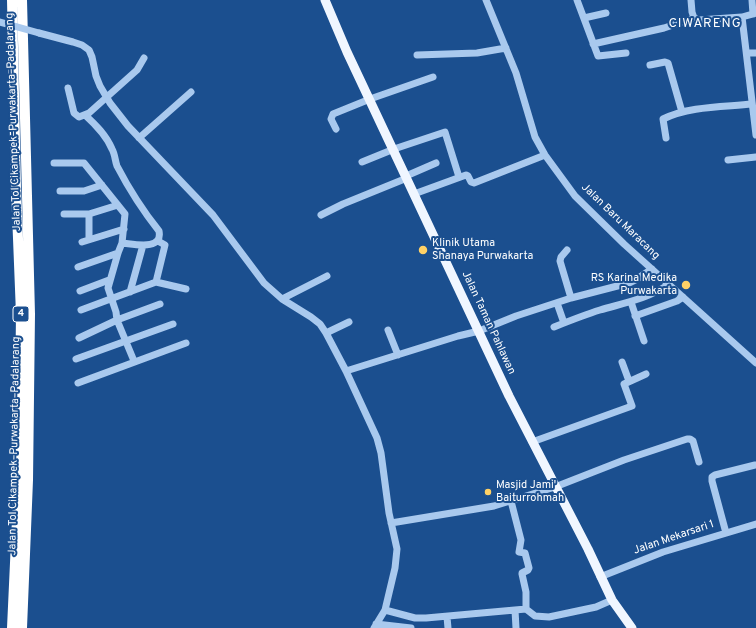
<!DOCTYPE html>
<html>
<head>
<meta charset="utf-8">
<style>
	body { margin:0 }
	canvas { display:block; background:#1b4f8f }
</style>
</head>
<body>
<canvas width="756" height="628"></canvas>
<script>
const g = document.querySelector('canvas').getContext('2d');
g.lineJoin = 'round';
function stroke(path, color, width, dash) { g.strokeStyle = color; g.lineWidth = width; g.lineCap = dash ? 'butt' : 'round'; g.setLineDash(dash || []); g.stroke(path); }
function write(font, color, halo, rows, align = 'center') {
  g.font = font + ' Overpass,sans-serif'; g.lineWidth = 4; g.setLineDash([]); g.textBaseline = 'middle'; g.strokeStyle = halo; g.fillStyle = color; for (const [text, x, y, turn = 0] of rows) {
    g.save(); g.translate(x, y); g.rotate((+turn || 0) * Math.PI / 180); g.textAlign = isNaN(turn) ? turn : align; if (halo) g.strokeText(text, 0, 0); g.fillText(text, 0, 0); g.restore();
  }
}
stroke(new Path2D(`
	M 486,0 L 516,73 L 535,137 L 545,155 L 575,196 L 624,244 L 756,363
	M 577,0 L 598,56 L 626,53
	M 691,0 L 692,12 L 694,18 L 699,20 L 742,17 L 756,135
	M 752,0 L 753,14
	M 742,17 L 756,13
	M 584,18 L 606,13
	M 39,33 L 73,42 L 82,45 L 89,50 L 92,57 L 96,76 L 100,86 L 110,103 L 128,126 L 213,215 L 264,283 L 282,299 L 311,317 L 320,324 L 326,333 L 346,371 L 377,438 L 381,453 L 389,513 L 397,549 L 395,568 L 385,610 L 374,628
	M 593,44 L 664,28 L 694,18
	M 747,53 L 756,53
	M 417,55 L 477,53 L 506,48
	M 650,65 L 665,62 L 668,63 L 682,112
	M 68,88 L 74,113 L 79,117 L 89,113 L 137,70 L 144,58
	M 85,115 C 96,125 106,135 112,149 C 115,154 115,161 117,166 C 129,189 143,211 159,231 C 163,251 134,244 122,243 L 118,253 L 108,288 L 116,312 L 117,320 L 134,361
	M 336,129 L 331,119 L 333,114 L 370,99 L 433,77
	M 139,138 L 191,92
	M 666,138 L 663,119 C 689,106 723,107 752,104
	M 728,160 L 756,157
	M 362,162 L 394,149 L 445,132 L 459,177
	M 54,163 L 84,163 L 125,214 L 122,243
	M 406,176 L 436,163
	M 60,191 L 84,191 L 102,185
	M 414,194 L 466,175 L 468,176 L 471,182 L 474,183 L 545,155
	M 64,214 L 89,214 L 118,205
	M 89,214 L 89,239
	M 321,215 L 343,204 L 407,178
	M 82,242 L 124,229
	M 567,250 L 561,257 L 560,261 L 571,298
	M 78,267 L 118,253
	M 156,282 L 165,245 L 158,241
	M 80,291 L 109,280
	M 130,292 L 143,245
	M 282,299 L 327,276
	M 631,302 L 644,341
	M 557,303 L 564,323
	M 81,310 L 156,282 L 186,289
	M 635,316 L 677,301 L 683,297
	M 554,327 C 569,321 584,315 600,310 C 624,303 648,299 669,284
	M 388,330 L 398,355
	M 326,333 L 349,322
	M 79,338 L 117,320 L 160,304
	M 76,359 L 173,324
	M 622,362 L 629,381
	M 346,371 L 458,336 L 479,331 L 516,316 L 571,298 L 629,283 L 637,279 L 652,269
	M 78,383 L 186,343
	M 532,442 L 632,406 L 624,384 L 646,374
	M 511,501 L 521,540 L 519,552 L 525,553 L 529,568 L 528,570 L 522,573 L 522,574 L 526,592 L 526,609
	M 391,523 L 494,506 L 555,487 L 624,460 L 687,439 L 690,439 L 693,441 L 699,462
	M 726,533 L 712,481 L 712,477 L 715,475 L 755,465
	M 600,577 L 663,552 L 756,524
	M 385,610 L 415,618 L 426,618 L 526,609 L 535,616 L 549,617 L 596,607 L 612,600
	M 515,610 L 516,628
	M 447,617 L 448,628
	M 376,624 L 411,628`), '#a9c9ee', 7);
stroke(new Path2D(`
	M 325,0 L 347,52 L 509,396 L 588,549 L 612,600 L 632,628`), '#f0f6ff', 9);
stroke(new Path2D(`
	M 12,628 L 19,476 L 21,314 L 16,188 L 12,0
	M 22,628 L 28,480 L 30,314 L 22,0`), '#fff', 10);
stroke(new Path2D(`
	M 0,22 L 39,33`), '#a9c9ee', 7);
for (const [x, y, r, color] of [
	[423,250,5,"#ffd166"],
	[686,285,5,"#ffd166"],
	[488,492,4,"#ffd166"]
]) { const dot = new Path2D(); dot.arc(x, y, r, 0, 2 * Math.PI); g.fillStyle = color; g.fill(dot); stroke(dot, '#1b4f8f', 1.5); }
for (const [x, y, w] of [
	[21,314,16]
]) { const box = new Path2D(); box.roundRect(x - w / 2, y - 8, w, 16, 3); g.fillStyle = '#1b4f8f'; g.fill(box); stroke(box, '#fff', 1); }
write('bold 10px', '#fff', null, [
	["4",21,314]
]);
write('11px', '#fff', '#1b4f8f', [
	["Jalan Tol Cikampek–Purwakarta–Padalarang",14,122,-92],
	["Jalan Baru Maracang",620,222,44],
	["Jalan Taman Pahlawan",488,323,65],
	["Jalan Tol Cikampek–Purwakarta–Padalarang",15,446,-89],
	["Jalan Mekarsari 1",674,538,-19]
]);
write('11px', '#fff', '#1b4f8f', [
	["Klinik Utama",432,244],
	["Shanaya Purwakarta",432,257],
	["RS Karina Medika",677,279,"right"],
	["Purwakarta",677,292,"right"],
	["Masjid Jami'",496,486],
	["Baiturrohmah",496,499]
], 'left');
g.letterSpacing = '1px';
write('13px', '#fff', '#1b4f8f', [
	["CIWARENG",705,24]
]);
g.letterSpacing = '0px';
</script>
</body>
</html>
